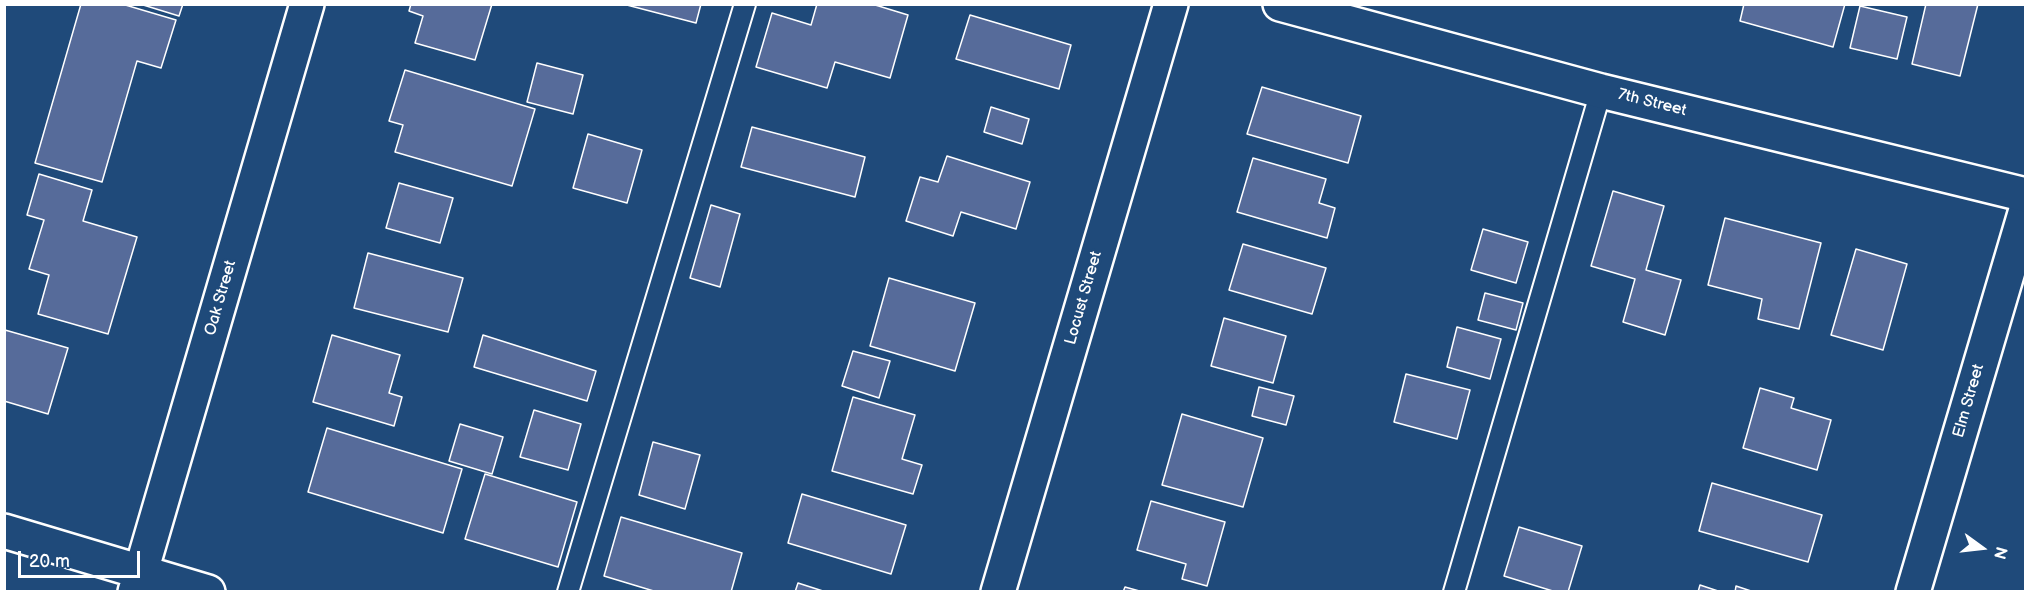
<!DOCTYPE html>
<html>
<head>
<meta charset="utf-8">
<style>
	body { margin:0 }
	#map { position:relative; width:2030px; height:596px; overflow:hidden; background:#1f4a7a; font-family:"Balsamiq Sans",sans-serif }
	canvas { display:block }
	.frame { position:absolute; inset:0; border:6px solid #fff; pointer-events:none }
	.north { position:absolute; left:1952px; top:518px; width:60px; height:60px; -webkit-text-stroke:4px #1f4a7a; paint-order:stroke; rotate:105deg; font-size:16px; font-weight:700; line-height:24px; text-align:center; color:#fff }
	.north::after { content:''; display:block; margin:auto; width:21px; height:27px; background:#fff; clip-path:polygon(50% 0,100% 100%,50% 72%,0 100%) }
	.scale { position:absolute; left:18px; top:551px; width:122px; height:27px; box-sizing:border-box; border:3px solid #fff; border-top:0; padding-left:8px; font-size:18px; line-height:21px; white-space:nowrap; color:#fff; -webkit-text-stroke:4px #1f4a7a; paint-order:stroke }
</style>
</head>
<body>
<div id="map">
<canvas width="2030" height="596"></canvas>
<div class="frame"></div>
<div class="north">N</div>
<div class="scale">20 m</div>
</div>
<script>
const g = document.querySelector('canvas').getContext('2d');
g.lineJoin = 'round';
function paint(path, color) { g.fillStyle = color; g.fill(path, 'evenodd'); }
function stroke(path, color, width, dash) { g.strokeStyle = color; g.lineWidth = width; g.lineCap = dash ? 'butt' : 'round'; g.setLineDash(dash || []); g.stroke(path); }
function write(font, color, halo, rows, align = 'center') {
  g.font = font + ' "Balsamiq Sans",sans-serif'; g.lineWidth = 5; g.setLineDash([]); g.textBaseline = 'middle'; g.strokeStyle = halo; g.fillStyle = color; for (const [text, x, y, turn = 0] of rows) {
    g.save(); g.translate(x, y); g.rotate((+turn || 0) * Math.PI / 180); g.textAlign = isNaN(turn) ? turn : align; if (halo) g.strokeText(text, 0, 0); g.fillText(text, 0, 0); g.restore();
  }
}
const building = new Path2D(`
	M 81,4 L 122,4 L 176,20 L 161,68 L 137,61 L 102,182 L 35,163 Z
	M 140,4 L 183,4 L 179,16 Z
	M 411,4 L 492,4 L 475,60 L 415,43 L 423,16 L 409,11 Z
	M 623,4 L 701,4 L 696,23 Z
	M 817,4 L 872,4 L 908,15 L 890,78 L 835,62 L 827,88 L 756,67 L 772,13 L 811,25 Z
	M 1744,4 L 1845,4 L 1833,47 L 1740,21 Z
	M 1926,4 L 1978,4 L 1960,76 L 1912,64 Z
	M 1860,6 L 1907,17 L 1897,59 L 1850,48 Z
	M 970,15 L 1071,45 L 1059,89 L 956,59 Z
	M 537,63 L 583,75 L 573,114 L 527,102 Z
	M 405,70 L 535,109 L 512,186 L 395,152 L 403,125 L 389,121 Z
	M 1262,87 L 1361,116 L 1348,163 L 1247,134 Z
	M 991,107 L 1029,119 L 1022,144 L 984,132 Z
	M 752,127 L 865,157 L 855,197 L 741,167 Z
	M 588,134 L 642,150 L 627,203 L 573,188 Z
	M 947,156 L 1030,182 L 1016,229 L 961,212 L 953,236 L 906,221 L 920,177 L 938,182 Z
	M 1253,158 L 1326,179 L 1319,203 L 1335,208 L 1327,238 L 1237,212 Z
	M 39,174 L 92,190 L 83,221 L 137,237 L 108,334 L 38,314 L 49,275 L 29,269 L 44,220 L 27,215 Z
	M 399,183 L 453,198 L 440,243 L 386,228 Z
	M 1613,191 L 1664,206 L 1646,270 L 1681,280 L 1665,335 L 1623,322 L 1635,279 L 1591,266 Z
	M 711,205 L 740,214 L 720,287 L 690,278 Z
	M 1725,218 L 1821,243 L 1799,329 L 1758,319 L 1762,299 L 1708,285 Z
	M 1483,229 L 1528,242 L 1516,283 L 1471,270 Z
	M 1243,244 L 1326,268 L 1312,314 L 1229,290 Z
	M 1856,249 L 1907,264 L 1883,350 L 1831,335 Z
	M 368,253 L 463,278 L 448,332 L 354,308 Z
	M 889,278 L 975,303 L 955,371 L 870,346 Z
	M 1485,293 L 1523,303 L 1516,330 L 1478,320 Z
	M 1224,318 L 1286,336 L 1273,383 L 1211,366 Z
	M 1457,327 L 1501,339 L 1490,379 L 1447,367 Z
	M 5,330 L 68,348 L 48,414 L 4,401 Z
	M 332,335 L 400,355 L 389,393 L 402,397 L 394,426 L 313,402 Z
	M 483,335 L 596,371 L 587,401 L 474,367 Z
	M 853,351 L 890,361 L 879,398 L 842,386 Z
	M 1406,374 L 1470,390 L 1457,439 L 1394,422 Z
	M 1259,387 L 1294,396 L 1286,425 L 1252,416 Z
	M 1760,388 L 1794,398 L 1791,408 L 1831,420 L 1817,470 L 1743,448 Z
	M 853,397 L 915,415 L 902,459 L 922,465 L 913,494 L 832,471 Z
	M 534,410 L 581,424 L 568,470 L 520,457 Z
	M 1182,414 L 1263,438 L 1243,507 L 1162,485 Z
	M 460,424 L 503,437 L 492,474 L 449,461 Z
	M 327,428 L 462,469 L 443,533 L 308,492 Z
	M 653,442 L 700,455 L 685,509 L 639,495 Z
	M 485,474 L 577,502 L 558,567 L 465,539 Z
	M 1712,483 L 1822,515 L 1808,562 L 1699,531 Z
	M 802,494 L 906,525 L 891,574 L 788,543 Z
	M 1151,501 L 1225,522 L 1207,586 L 1182,579 L 1186,564 L 1137,550 Z
	M 621,517 L 742,553 L 731,592 L 657,592 L 604,576 Z
	M 1519,527 L 1582,546 L 1568,592 L 1556,592 L 1504,576 Z
	M 798,583 L 826,592 L 795,592 Z
	M 1700,585 L 1721,592 L 1698,592 Z
	M 1736,586 L 1754,592 L 1735,592 Z
	M 1125,587 L 1143,592 L 1123,592 Z`);
paint(building, '#566b9a');
stroke(building, '#fff', 1.5);
const lane = new Path2D(`
	M 568,592 L 745,4
	M 1454,592 L 1601,91`);
const street = new Path2D(`
	M 4,531 L 208,592
	M 135,592 L 307,4
	M 998,592 L 1171,4
	M 1913,592 L 2026,210`);
const secondary = new Path2D(`
	M 1280,4 L 1601,91 L 2026,195`);
stroke(lane, '#fff', 24);
stroke(street, '#fff', 38);
stroke(secondary, '#fff', 38);
stroke(lane, '#1f4a7a', 20);
stroke(street, '#1f4a7a', 33);
stroke(secondary, '#1f4a7a', 33);
write('16px', '#fff', '#1f4a7a', [
	["7th Street",1652,103,14],
	["Oak Street",221,298,-74],
	["Locust Street",1084,298,-74],
	["Elm Street",1969,401,-74]
]);
</script>
</body>
</html>
